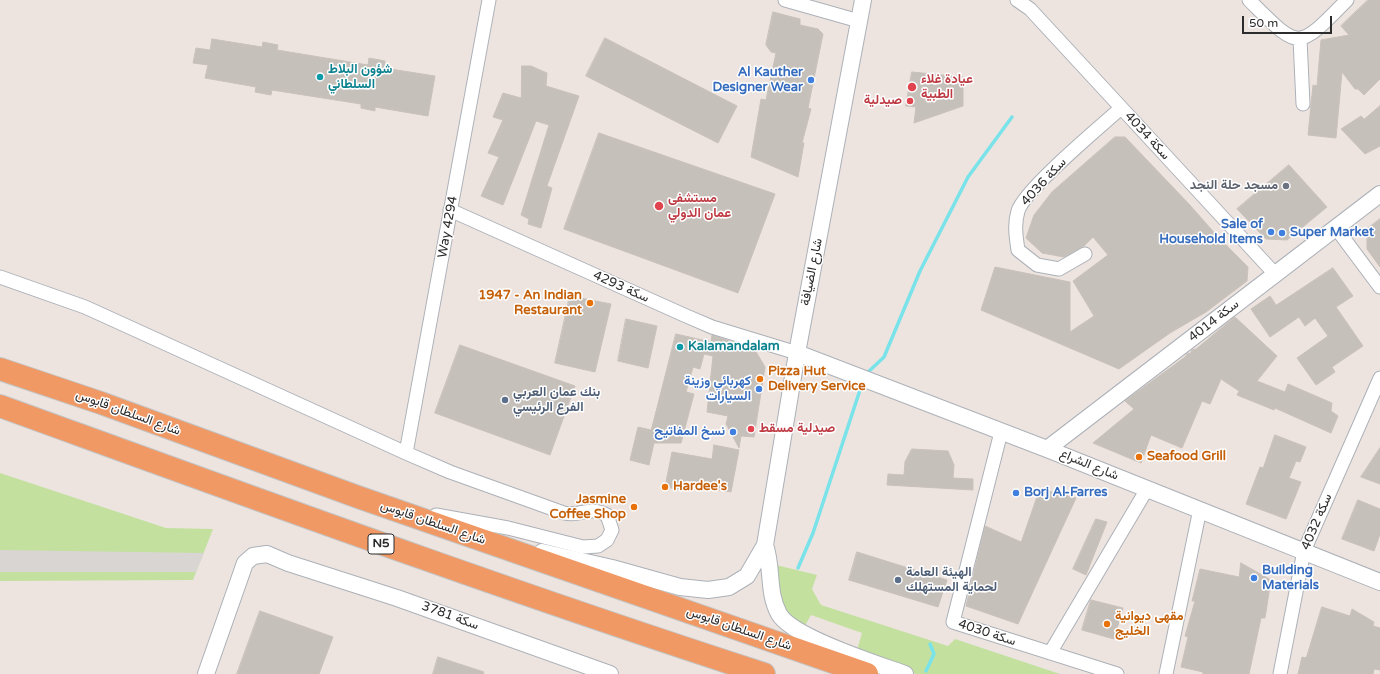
<!DOCTYPE html>
<html>
<head>
<meta charset="utf-8">
<style>
	body { margin:0 }
	#map { position:relative; width:1380px; height:674px; overflow:hidden; background:#ede4e0; font-family:"Varela Round",sans-serif }
	canvas { display:block }
	.scale { position:absolute; left:1242px; top:16px; width:90px; height:18px; box-sizing:border-box; border:2px solid #2c2c2c; border-top:0; padding-left:5px; font-size:12px; line-height:14px; white-space:nowrap; color:#2c2c2c; -webkit-text-stroke:3px #fff; paint-order:stroke }
</style>
</head>
<body>
<div id="map">
<canvas width="1380" height="674"></canvas>
<div class="scale">50 m</div>
</div>
<script>
const g = document.querySelector('canvas').getContext('2d');
g.lineJoin = 'round';
function paint(path, color) { g.fillStyle = color; g.fill(path, 'evenodd'); }
function stroke(path, color, width, dash) { g.strokeStyle = color; g.lineWidth = width; g.lineCap = dash ? 'butt' : 'round'; g.setLineDash(dash || []); g.stroke(path); }
function write(font, color, halo, rows, align = 'center') {
  g.font = font + ' "Varela Round",Vazirmatn,sans-serif'; g.lineWidth = 3; g.setLineDash([]); g.textBaseline = 'middle'; g.strokeStyle = halo; g.fillStyle = color; for (const [text, x, y, turn = 0] of rows) {
    g.save(); g.translate(x, y); g.rotate((+turn || 0) * Math.PI / 180); g.textAlign = isNaN(turn) ? turn : align; if (halo) g.strokeText(text, 0, 0); g.fillText(text, 0, 0); g.restore();
  }
}
paint(new Path2D(`
	M 0,473 L 166,528 L 213,529 L 193,580 L 0,581 Z
	M 772,564 L 817,575 L 812,589 L 821,605 L 948,646 L 955,639 L 1060,674 L 916,674 L 857,650 L 862,633 L 811,615 L 803,629 L 783,613 Z`), '#c3e09f');
paint(new Path2D(`
	M 0,550 L 204,553 L 196,572 L 0,572 Z`), '#d9d5d2');
stroke(new Path2D(`
	M 866,374 L 884,357 L 920,271 L 968,177 L 1012,117
	M 798,568 L 813,533 L 861,387
	M 926,671 L 934,654 L 930,644`), '#79e3e9', 3.5);
const building = new Path2D(`
	M 1368,0 L 1380,0 L 1380,79 L 1364,95 L 1358,89 L 1355,89 L 1342,72 L 1336,138 L 1308,135 L 1313,85 L 1317,86 L 1321,40 L 1349,35 L 1341,26 Z
	M 773,12 L 800,19 L 800,25 L 818,29 L 823,34 L 808,108 L 811,109 L 802,143 L 804,143 L 798,177 L 751,157 L 761,99 L 766,100 L 776,53 L 771,52 L 766,45 Z
	M 605,38 L 737,106 L 718,143 L 586,76 Z
	M 212,39 L 262,47 L 263,42 L 278,45 L 277,50 L 368,65 L 369,58 L 385,61 L 384,68 L 435,76 L 428,116 L 375,107 L 375,111 L 361,108 L 361,104 L 272,90 L 271,95 L 255,92 L 256,87 L 205,78 L 208,65 L 193,63 L 196,48 L 210,50 Z
	M 522,66 L 531,66 L 547,73 L 546,86 L 579,96 L 547,186 L 552,188 L 541,228 L 528,224 L 529,219 L 521,215 L 549,125 L 536,121 L 503,205 L 481,196 L 499,157 L 488,153 L 503,120 L 493,117 L 503,93 L 521,98 Z
	M 912,72 L 963,77 L 963,106 L 914,123 L 916,107 L 906,106 Z
	M 1380,106 L 1380,146 L 1365,154 L 1341,129 L 1361,116 L 1364,119 Z
	M 599,133 L 775,194 L 738,293 L 564,229 Z
	M 1115,137 L 1125,137 L 1189,204 L 1218,237 L 1248,267 L 1247,281 L 1206,312 L 1170,333 L 1119,369 L 981,310 L 995,267 L 1070,282 L 1070,332 L 1094,316 L 1073,281 L 1108,255 L 1093,237 L 1084,246 L 1064,257 L 1042,253 L 1026,238 L 1034,215 L 1052,192 Z
	M 1289,165 L 1327,207 L 1287,240 L 1266,239 L 1237,209 Z
	M 1380,219 L 1380,267 L 1367,249 L 1367,229 Z
	M 1333,268 L 1353,296 L 1336,307 L 1363,346 L 1332,367 L 1335,372 L 1316,385 L 1297,358 L 1328,336 L 1315,318 L 1305,326 L 1299,317 L 1270,337 L 1251,309 L 1270,296 L 1276,305 Z
	M 570,296 L 611,304 L 595,372 L 555,363 Z
	M 1235,317 L 1277,356 L 1257,381 L 1285,392 L 1288,384 L 1332,403 L 1331,411 L 1338,416 L 1331,433 L 1275,408 L 1274,410 L 1237,395 L 1239,391 L 1221,379 L 1210,404 L 1202,401 L 1182,448 L 1151,435 L 1141,463 L 1093,443 L 1134,409 L 1125,401 L 1185,357 L 1188,353 L 1190,354 L 1192,350 L 1196,349 Z
	M 626,319 L 657,326 L 648,368 L 618,361 Z
	M 676,334 L 711,342 L 712,335 L 755,350 L 765,367 L 754,437 L 741,436 L 739,448 L 726,424 L 728,416 L 707,412 L 713,356 L 704,354 L 700,369 L 693,367 L 686,392 L 694,394 L 681,443 L 654,443 L 649,465 L 630,460 L 638,427 L 651,430 Z
	M 460,345 L 575,386 L 550,455 L 435,413 Z
	M 1275,435 L 1306,447 L 1300,462 L 1296,461 L 1289,478 L 1301,482 L 1286,519 L 1246,504 L 1260,467 L 1263,468 Z
	M 714,445 L 739,450 L 731,492 L 707,488 L 707,484 L 686,480 L 684,490 L 665,487 L 672,452 L 712,459 Z
	M 1380,448 L 1380,484 L 1361,477 Z
	M 912,449 L 948,451 L 954,465 L 953,478 L 973,479 L 973,490 L 887,485 L 888,474 L 904,475 L 905,462 Z
	M 1040,489 L 1076,498 L 1018,624 L 966,606 L 985,526 L 1021,542 Z
	M 1358,500 L 1380,509 L 1380,534 L 1374,551 L 1342,539 Z
	M 1096,519 L 1107,522 L 1086,575 L 1073,569 Z
	M 857,552 L 947,580 L 938,607 L 849,580 Z
	M 1241,563 L 1271,580 L 1265,618 L 1261,618 L 1249,674 L 1203,674 L 1203,672 L 1181,667 L 1188,637 L 1185,636 L 1195,601 L 1192,601 L 1200,569 L 1239,577 Z
	M 1091,600 L 1123,608 L 1114,639 L 1082,630 Z
	M 1322,607 L 1350,616 L 1352,609 L 1374,622 L 1373,626 L 1380,628 L 1380,670 L 1374,669 L 1373,674 L 1298,674 L 1302,657 L 1306,658 Z
	M 260,611 L 333,637 L 319,674 L 237,674 Z
	M 438,657 L 484,672 L 483,674 L 433,674 Z`);
paint(building, '#c6c0bb');
stroke(building, '#c9c0b9', 1);
const minor = new Path2D(`
	M 785,0 L 859,21
	M 1017,0 L 1030,9 L 1275,274
	M 1249,0 C 1300,50 1296,52 1347,0
	M 1300,39 L 1303,104
	M 450,210 L 684,315 L 712,327 L 797,353
	M 1336,228 L 1380,287
	M 1085,254 L 1059,269 L 1037,265 L 1018,250 C 1016,237 1014,224 1018,211 C 1025,189 1100,127 1121,108
	M 0,277 L 85,307 L 406,453 L 450,472 L 564,513 C 583,517 586,505 607,515 L 612,530 L 607,540 L 598,546 L 583,547 L 508,528 L 436,515
	M 1001,432 L 953,622 L 1117,674
	M 406,453 L 489,0
	M 1050,653 L 1147,489
	M 1166,674 L 1200,509
	M 1280,674 L 1304,551 L 1380,378`);
const tertiary = new Path2D(`
	M 797,353 L 1047,449 L 1380,582
	M 1047,449 L 1380,194
	M 765,545 C 773,568 767,592 779,614 C 792,637 877,664 905,674
	M 542,552 L 612,568 L 680,587 L 708,590 L 729,587 L 747,576 L 765,545 L 797,353 L 863,0
	M 206,674 L 245,563 L 253,556 L 267,554 L 288,563 L 397,598 L 610,674`);
const trunk = new Path2D(`
	M 0,369 L 101,403 L 358,497 L 867,674
	M 0,406 C 254,498 507,591 764,674`);
stroke(minor, '#acb1b8', 15);
stroke(tertiary, '#acb1b8', 18);
stroke(trunk, '#c4c4c4', 24);
stroke(minor, '#fff', 13);
stroke(tertiary, '#fff', 16);
stroke(trunk, '#f09964', 22);
for (const [x, y, r, color] of [
	[320,77,4,"#0f9aa8"],
	[811,80,4,"#3f7fe0"],
	[912,87,5,"#e0444e"],
	[910,101,4,"#e0444e"],
	[1286,186,4,"#6b7280"],
	[659,206,5,"#e0444e"],
	[1271,232,4,"#3f7fe0"],
	[1282,233,4,"#3f7fe0"],
	[590,303,4,"#e8710a"],
	[680,347,4,"#0f9aa8"],
	[760,379,4,"#e8710a"],
	[759,389,4,"#3f7fe0"],
	[505,400,4,"#5c6f8a"],
	[751,429,4,"#e0444e"],
	[733,432,4,"#3f7fe0"],
	[1139,457,4,"#e8710a"],
	[665,487,4,"#e8710a"],
	[1016,493,4,"#3f7fe0"],
	[634,507,4,"#e8710a"],
	[1254,578,4,"#3f7fe0"],
	[898,580,4,"#5c6f8a"],
	[1107,624,4,"#e8710a"]
]) { const dot = new Path2D(); dot.arc(x, y, r, 0, 2 * Math.PI); g.fillStyle = color; g.fill(dot); stroke(dot, '#fff', 1.5); }
for (const [x, y, w] of [
	[381,544,26]
]) { const box = new Path2D(); box.roundRect(x - w / 2, y - 10, w, 20, 3); g.fillStyle = '#fff'; g.fill(box); stroke(box, '#2c2c2c', 1); }
write('bold 12px', '#2c2c2c', null, [
	["N5",381,544]
]);
write('bold 13px', '#0d838f', '#fff', [
	["شؤون البلاط",328,70],
	["السلطاني",328,85],
	["Kalamandalam",688,347]
], 'left');
write('bold 13px', '#366cbe', '#fff', [
	["Al Kauther",803,73],
	["Designer Wear",803,88],
	["Sale of",1263,225],
	["Household Items",1263,240],
	["Super Market",1290,233,"left"],
	["كهربائي وزينة",751,382],
	["السيارات",751,397],
	["نسخ المفاتيح",725,432],
	["Borj Al-Farres",1024,493,"left"],
	["Building",1262,571,"left"],
	["Materials",1262,586,"left"]
], 'right');
write('bold 13px', '#be3a42', '#fff', [
	["عيادة غلاء",921,80],
	["الطبية",921,95],
	["صيدلية",902,101,"right"],
	["مستشفى",668,199],
	["عمان الدولي",668,214],
	["صيدلية مسقط",759,429]
], 'left');
write('13px', '#2c2c2c', '#fff', [
	["سكة 4034",1147,136,47],
	["سكة 4036",1044,182,-47],
	["Way 4294",448,227,-80],
	["شارع الضيافة",812,272,-79],
	["سكة 4293",621,287,24],
	["سكة 4014",1214,321,-38],
	["شارع السلطان قابوس",128,413,20],
	["شارع الشراع",1089,465,22],
	["سكة 4032",1317,522,-67],
	["شارع السلطان قابوس",433,523,19],
	["سكة 3781",450,616,20],
	["شارع السلطان قابوس",739,629,19],
	["سكة 4030",987,633,18]
]);
write('bold 13px', '#5b616d', '#fff', [
	["مسجد حلة النجد",1278,186]
], 'right');
write('bold 13px', '#c56008', '#fff', [
	["1947 - An Indian",582,296,"right"],
	["Restaurant",582,311,"right"],
	["Pizza Hut",768,372],
	["Delivery Service",768,387],
	["Seafood Grill",1147,457],
	["Hardee's",673,487],
	["Jasmine",626,500,"right"],
	["Coffee Shop",626,515,"right"],
	["مقهى ديوانية",1115,617],
	["الخليج",1115,632]
], 'left');
write('bold 13px', '#4e5e75', '#fff', [
	["بنك عمان العربي",513,393],
	["الفرع الرئيسي",513,408],
	["الهيئة العامة",906,573],
	["لحماية المستهلك",906,588]
], 'left');
</script>
</body>
</html>
